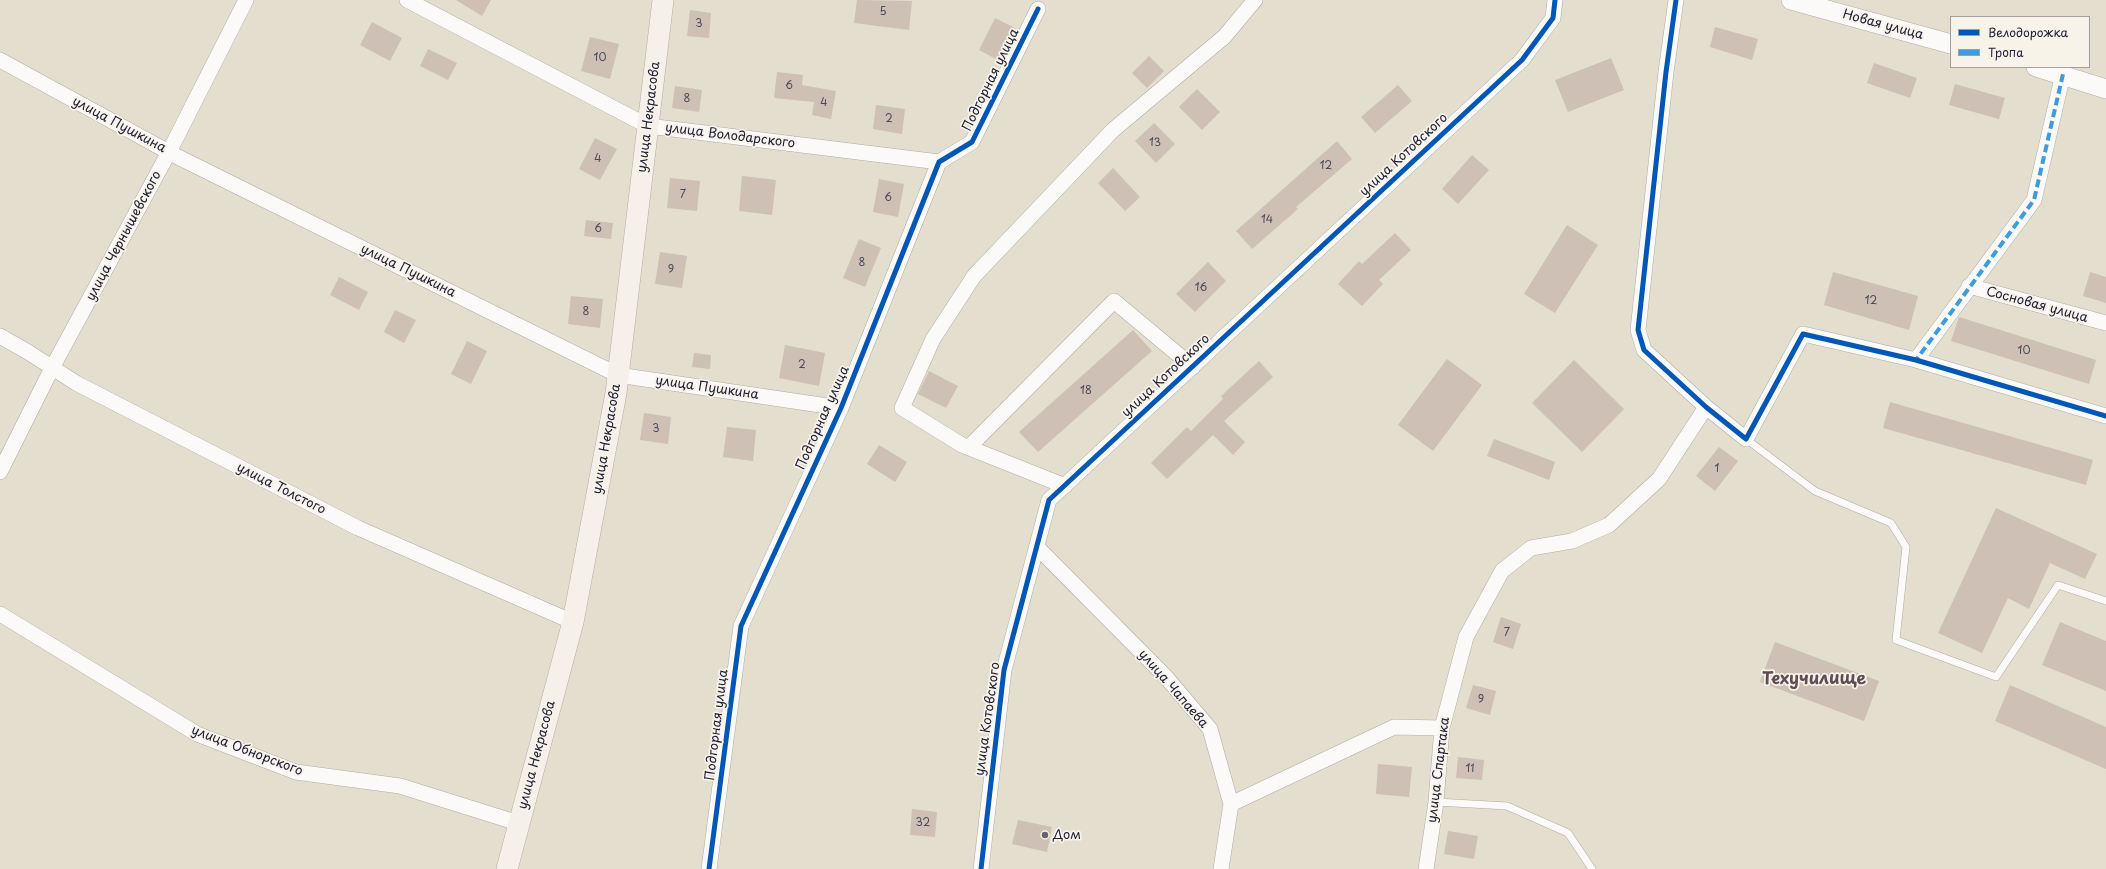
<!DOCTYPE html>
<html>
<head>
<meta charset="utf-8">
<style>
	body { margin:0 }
	#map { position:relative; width:2106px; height:869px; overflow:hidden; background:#e3decd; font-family:"Playpen Sans",sans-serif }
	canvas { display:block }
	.legend { position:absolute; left:1950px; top:16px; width:140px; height:52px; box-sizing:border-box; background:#f7f3e8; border:1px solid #a29fa3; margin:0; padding:5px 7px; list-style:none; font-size:12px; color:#22223b }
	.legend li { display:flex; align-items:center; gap:8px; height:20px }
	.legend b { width:20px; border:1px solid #a29fa3 }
</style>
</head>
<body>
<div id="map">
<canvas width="2106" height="869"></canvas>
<ul class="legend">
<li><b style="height:5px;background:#0057b8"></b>Велодорожка</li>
<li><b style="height:5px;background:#3c9ce2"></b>Тропа</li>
</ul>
</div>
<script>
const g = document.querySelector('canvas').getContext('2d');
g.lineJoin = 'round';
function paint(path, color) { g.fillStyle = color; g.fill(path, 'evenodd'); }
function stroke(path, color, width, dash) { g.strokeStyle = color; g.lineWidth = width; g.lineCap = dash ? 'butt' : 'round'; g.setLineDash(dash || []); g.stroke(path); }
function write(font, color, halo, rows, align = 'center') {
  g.font = font + ' "Playpen Sans",sans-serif'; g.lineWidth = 3.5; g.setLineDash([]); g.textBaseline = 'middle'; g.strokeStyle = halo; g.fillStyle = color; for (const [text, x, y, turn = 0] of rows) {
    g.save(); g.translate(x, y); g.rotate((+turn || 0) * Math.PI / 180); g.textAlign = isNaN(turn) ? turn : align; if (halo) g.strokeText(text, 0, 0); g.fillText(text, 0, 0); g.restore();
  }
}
paint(new Path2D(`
	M 456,0 L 491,0 L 482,16 Z
	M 857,0 L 912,1 L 909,30 L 854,23 Z
	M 690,10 L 711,13 L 709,38 L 687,36 Z
	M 995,18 L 1015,28 L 998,60 L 979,50 Z
	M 372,22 L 402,38 L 390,61 L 360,45 Z
	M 1715,27 L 1758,39 L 1752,60 L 1710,47 Z
	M 590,37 L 619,44 L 610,79 L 581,71 Z
	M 428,49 L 457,63 L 448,80 L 420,66 Z
	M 1149,56 L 1164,71 L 1147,88 L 1132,73 Z
	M 1611,58 L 1624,90 L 1568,112 L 1555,80 Z
	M 1874,63 L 1917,78 L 1910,98 L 1867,83 Z
	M 777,72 L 803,75 L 802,85 L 836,91 L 831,119 L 812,115 L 814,102 L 774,98 Z
	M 1955,84 L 2005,98 L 1999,119 L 1949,105 Z
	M 1398,85 L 1412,101 L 1375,133 L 1361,117 Z
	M 675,86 L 702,90 L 699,112 L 672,108 Z
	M 1197,89 L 1220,112 L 1202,130 L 1179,107 Z
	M 876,105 L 905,109 L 902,134 L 873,129 Z
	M 1154,123 L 1175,144 L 1156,163 L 1135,141 Z
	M 595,138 L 617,149 L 600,180 L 579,169 Z
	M 1337,141 L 1352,159 L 1296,207 L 1298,209 L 1252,249 L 1236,231 Z
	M 1472,155 L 1489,170 L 1458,204 L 1442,189 Z
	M 1113,168 L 1140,197 L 1125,211 L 1098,183 Z
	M 742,176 L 776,180 L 772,215 L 739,211 Z
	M 670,178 L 700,181 L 697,211 L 667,208 Z
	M 879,179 L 904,184 L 898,217 L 873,212 Z
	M 586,220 L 613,223 L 611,239 L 584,236 Z
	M 1567,225 L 1598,245 L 1555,313 L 1524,294 Z
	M 1395,233 L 1411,250 L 1379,280 L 1383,284 L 1362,306 L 1338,284 L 1359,261 L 1362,264 Z
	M 859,239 L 881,248 L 865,287 L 843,278 Z
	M 660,252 L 687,256 L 682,288 L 655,284 Z
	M 1208,262 L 1226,281 L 1195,312 L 1176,294 Z
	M 1833,272 L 1918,296 L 1909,330 L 1824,305 Z
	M 2090,272 L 2106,277 L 2106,303 L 2083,296 Z
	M 339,277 L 368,292 L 359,310 L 330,295 Z
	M 571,296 L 603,299 L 600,328 L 568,324 Z
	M 395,310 L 416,320 L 404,343 L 384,332 Z
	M 1959,317 L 2096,360 L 2089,384 L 1951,341 Z
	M 1133,330 L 1152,351 L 1038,452 L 1019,432 Z
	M 467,341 L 487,351 L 471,384 L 451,374 Z
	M 785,345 L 825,353 L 819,386 L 779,378 Z
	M 694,353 L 711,355 L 710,369 L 692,367 Z
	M 1447,359 L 1482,385 L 1433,451 L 1398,425 Z
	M 1574,360 L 1624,409 L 1582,452 L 1532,403 Z
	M 1259,361 L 1273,377 L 1224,421 L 1245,442 L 1233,455 L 1213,435 L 1167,479 L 1151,463 L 1187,427 L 1191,431 L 1223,399 L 1221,396 Z
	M 929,371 L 958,386 L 946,408 L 918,394 Z
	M 1890,402 L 2093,460 L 2086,485 L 1883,428 Z
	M 644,413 L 671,417 L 668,444 L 640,440 Z
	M 727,427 L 756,430 L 753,461 L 723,457 Z
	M 1494,439 L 1555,462 L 1549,480 L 1487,456 Z
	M 879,445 L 907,462 L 895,482 L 867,464 Z
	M 1719,447 L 1738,461 L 1715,491 L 1696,476 Z
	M 1996,508 L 2097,554 L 2085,579 L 2050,563 L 2029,609 L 2008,598 L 1982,653 L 1938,633 Z
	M 1501,617 L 1521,624 L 1513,649 L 1493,642 Z
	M 2060,622 L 2106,641 L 2106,691 L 2042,665 Z
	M 1775,642 L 1879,681 L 1864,721 L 1760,682 Z
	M 1473,685 L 1496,691 L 1490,715 L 1466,708 Z
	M 2010,685 L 2106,727 L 2106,769 L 1995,721 Z
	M 1458,757 L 1484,760 L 1482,780 L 1456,778 Z
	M 1378,764 L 1412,767 L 1409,797 L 1376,794 Z
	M 912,809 L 937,812 L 935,837 L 910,835 Z
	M 1018,820 L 1052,827 L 1047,852 L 1012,844 Z
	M 1448,831 L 1478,836 L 1474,859 L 1444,854 Z`), '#cec0b4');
const service = new Path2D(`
	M 1746,439 L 1815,491 L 1891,523 L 1906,547 L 1896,640 L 1996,677 L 2058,585 L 2106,601
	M 1436,802 L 1507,806 L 1568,833 L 1592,869`);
const minor = new Path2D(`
	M 407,0 L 648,126 L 939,162
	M 1676,0 L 1666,72 L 1638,330 L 1644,350 L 1706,407 L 1746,439 L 1803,334 L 1916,360 L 2106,416
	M 0,60 L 176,156 L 618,375 L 841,408
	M 1969,286 L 2106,323
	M 0,336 L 28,352 L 76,383 L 358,528 L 573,622
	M 1916,360 L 2034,200 L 2063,74
	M 969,447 L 1114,301 L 1193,367
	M 0,472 L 52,368 L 169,152 L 246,0
	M 1065,486 L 962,445 L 902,408 L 933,339 L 974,276 L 1113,130 L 1224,37 L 1255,0
	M 1037,547 L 1166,677 L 1210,729 L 1231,804 L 1221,869
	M 0,614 L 197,734 L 296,772 L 400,786 L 518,823
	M 1231,804 L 1394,727 L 1442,728
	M 709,869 L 741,626 L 841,408 L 939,162 L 972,142 L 1038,9
	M 981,869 L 1004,670 L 1049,500 L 1522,60 L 1553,18 L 1555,0
	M 1426,869 L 1436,802 L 1442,728 L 1466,637 L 1502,571 L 1531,548 L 1572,541 L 1609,525 L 1659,479 L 1706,407`);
const tertiary = new Path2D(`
	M 1791,0 L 1951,44
	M 2036,67 L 2106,89`);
const secondary = new Path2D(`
	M 507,869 L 573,622 L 616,393 L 663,0`);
stroke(service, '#afaca4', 8);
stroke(minor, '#afaca4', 16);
stroke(tertiary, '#afaca4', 20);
stroke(secondary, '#afaca4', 22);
stroke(service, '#fbfaf8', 7);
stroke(minor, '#fbfaf8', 15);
stroke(tertiary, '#fbfaf8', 19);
stroke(secondary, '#f5f1ea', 21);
stroke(new Path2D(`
	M 1920,361 L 1916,360 L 2034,200 L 2063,74`), '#3c9ce2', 4, [8, 4]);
stroke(new Path2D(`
	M 1676,0 L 1666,72 L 1638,330 L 1644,350 L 1706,407 L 1746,439 L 1803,334 L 1916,360 L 2106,416
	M 709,869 L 741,626 L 841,408 L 939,162 L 972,142 L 1038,9
	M 981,869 L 1004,670 L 1049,500 L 1522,60 L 1553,18 L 1555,0`), '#0057b8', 5);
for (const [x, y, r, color] of [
	[1045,835,4,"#66646e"]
]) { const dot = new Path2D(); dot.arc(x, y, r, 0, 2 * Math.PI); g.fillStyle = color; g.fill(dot); stroke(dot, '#f7f3e8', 1.5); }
write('11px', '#4d4a59', null, [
	["5",883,12],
	["3",699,24],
	["10",600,58],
	["6",789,86],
	["8",687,99],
	["4",824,103],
	["2",889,119],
	["13",1155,143],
	["4",598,159],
	["12",1326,166],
	["7",683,195],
	["6",888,198],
	["14",1267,220],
	["6",598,229],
	["8",862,263],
	["9",671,270],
	["16",1201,288],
	["12",1871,301],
	["8",586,312],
	["10",2024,351],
	["2",802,365],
	["18",1086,391],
	["3",656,429],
	["1",1717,469],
	["7",1507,633],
	["9",1481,700],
	["11",1470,769],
	["32",923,823]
]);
write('13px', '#22223b', '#f7f3e8', [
	["Новая улица",1883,25,15],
	["Подгорная улица",991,80,-64],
	["улица Некрасова",649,117,-83],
	["улица Пушкина",119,125,28],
	["улица Володарского",730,136,7],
	["улица Котовского",1404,155,-43],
	["улица Чернышевского",124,236,-62],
	["улица Пушкина",408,271,26],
	["Сосновая улица",2037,305,15],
	["улица Котовского",1166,376,-43],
	["улица Пушкина",707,388,8],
	["Подгорная улица",823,418,-66],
	["улица Некрасова",607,439,-80],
	["улица Толстого",281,489,27],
	["улица Чапаева",1173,689,49],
	["улица Котовского",988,719,-82],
	["Подгорная улица",717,725,-83],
	["улица Обнорского",247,751,21],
	["улица Некрасова",537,755,-75],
	["улица Спартака",1439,770,-83]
]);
write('13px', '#22223b', '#f7f3e8', [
	["Дом",1053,835]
], 'left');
write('bold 17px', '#614c55', '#f7f3e8', [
	["Техучилище",1814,679]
]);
</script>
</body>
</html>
